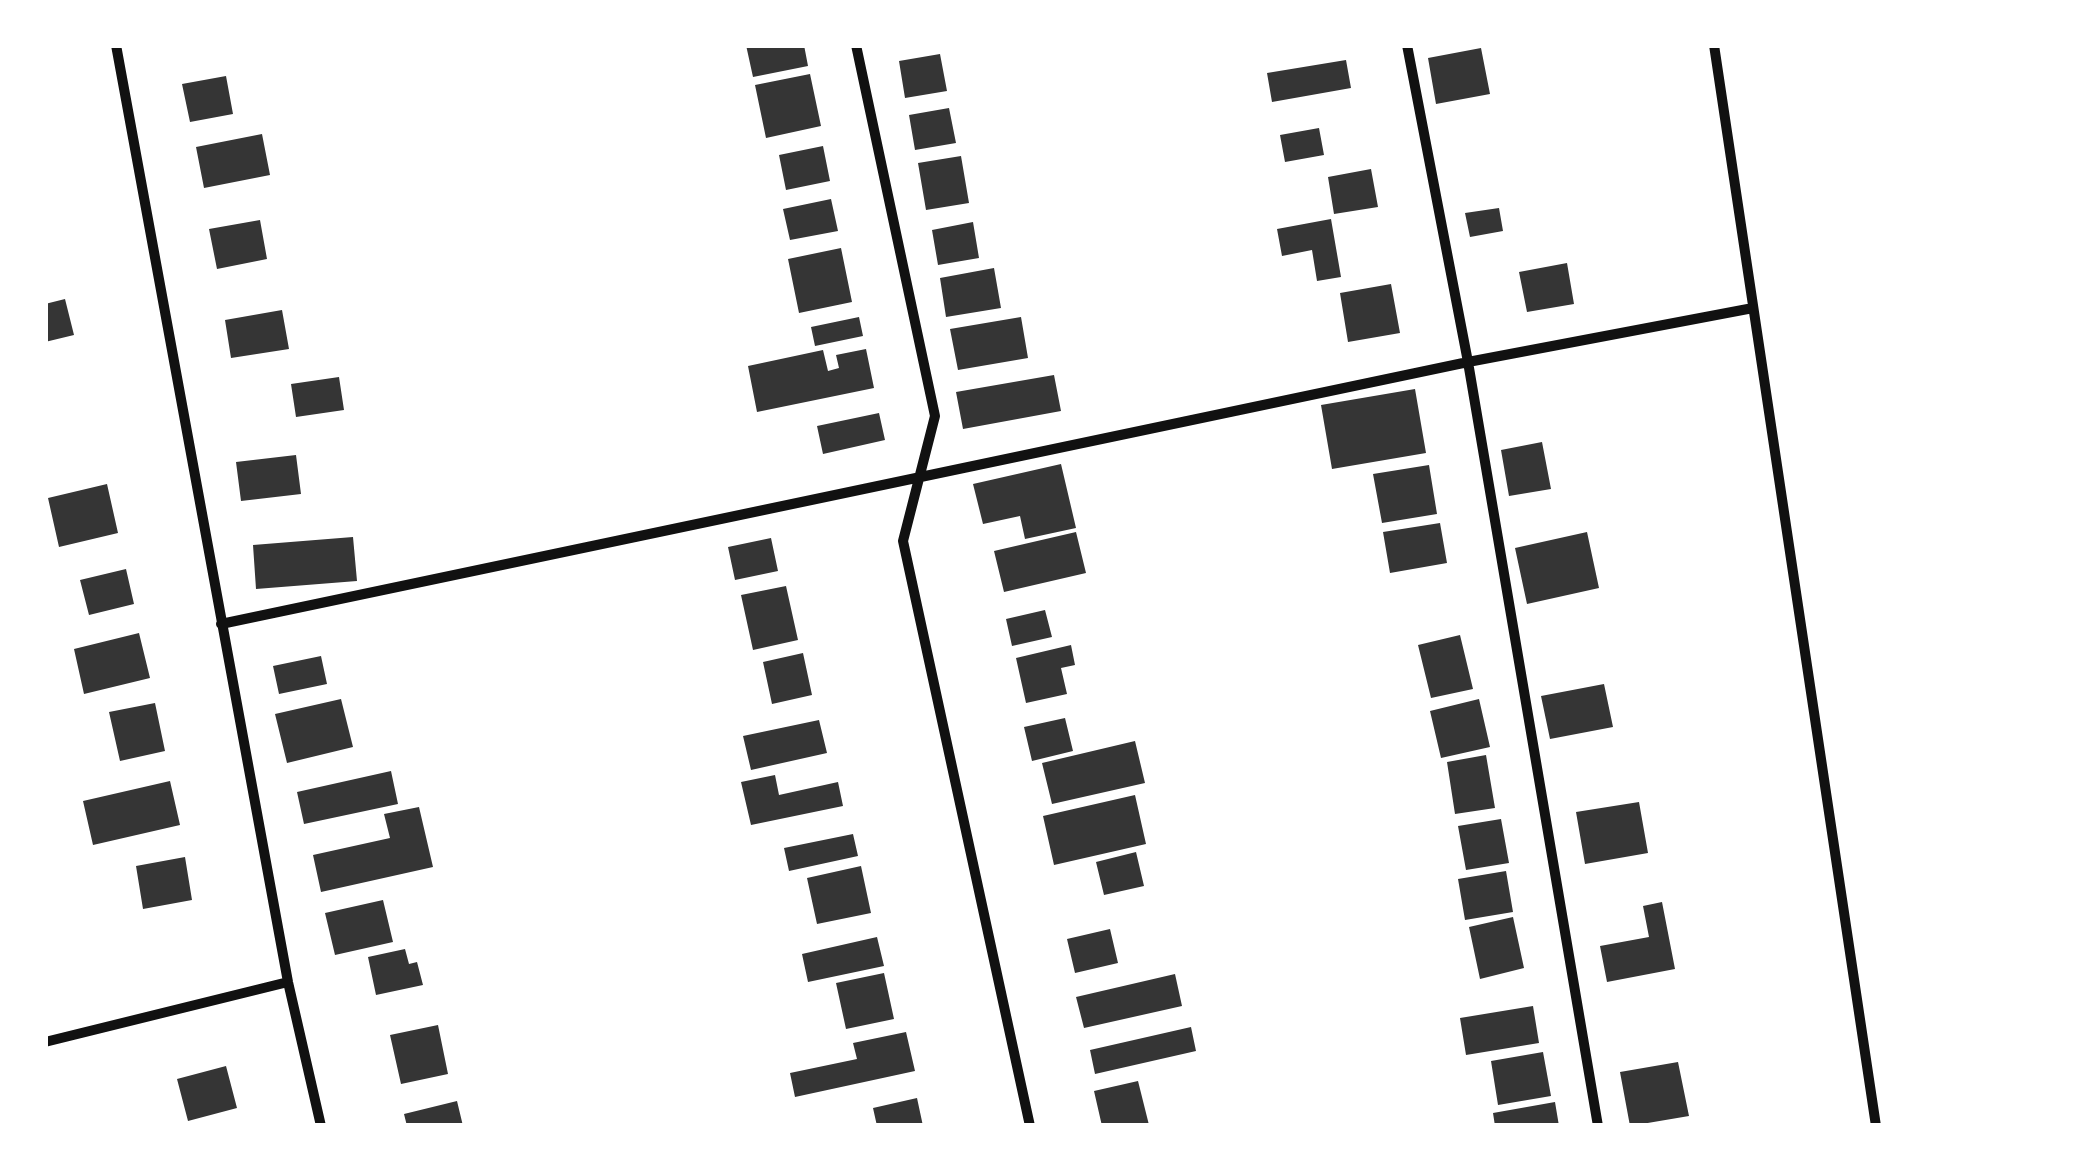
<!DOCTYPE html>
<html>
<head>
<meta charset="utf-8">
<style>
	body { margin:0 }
	#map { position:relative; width:2088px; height:1171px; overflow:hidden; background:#fff; font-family:Inter,sans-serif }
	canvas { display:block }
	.frame { position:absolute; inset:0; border:48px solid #fff; pointer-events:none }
</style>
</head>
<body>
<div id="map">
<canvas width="2088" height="1171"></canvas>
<div class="frame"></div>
</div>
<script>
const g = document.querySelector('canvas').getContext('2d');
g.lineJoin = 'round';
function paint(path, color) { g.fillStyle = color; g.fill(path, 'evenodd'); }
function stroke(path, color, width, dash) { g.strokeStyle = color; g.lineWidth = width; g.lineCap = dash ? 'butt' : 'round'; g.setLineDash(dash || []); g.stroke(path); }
paint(new Path2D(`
	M 746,45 L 804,45 L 808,66 L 753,77 Z
	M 1481,48 L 1490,94 L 1436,104 L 1428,58 Z
	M 940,54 L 947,91 L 905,98 L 899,61 Z
	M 1346,60 L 1351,88 L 1272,102 L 1267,73 Z
	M 810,74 L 821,126 L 766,138 L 755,85 Z
	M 226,76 L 233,114 L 190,122 L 182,84 Z
	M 949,108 L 956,143 L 915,150 L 909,115 Z
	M 1319,128 L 1324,155 L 1285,162 L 1280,135 Z
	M 262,134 L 270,175 L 204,188 L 196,147 Z
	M 823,146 L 830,181 L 786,190 L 779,155 Z
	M 961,156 L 969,203 L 926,210 L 918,163 Z
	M 1371,169 L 1378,207 L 1334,214 L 1328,177 Z
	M 831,199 L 838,231 L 790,240 L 783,209 Z
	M 1499,208 L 1503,231 L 1470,237 L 1465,213 Z
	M 1331,219 L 1341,277 L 1317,281 L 1312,250 L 1282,256 L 1277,229 Z
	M 260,220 L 267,259 L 217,269 L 209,229 Z
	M 973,222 L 979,258 L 938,265 L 932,230 Z
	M 841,248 L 852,302 L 799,313 L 788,259 Z
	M 1567,263 L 1574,304 L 1527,312 L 1519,272 Z
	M 994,268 L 1001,308 L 946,317 L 940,278 Z
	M 1391,284 L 1400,333 L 1348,342 L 1340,293 Z
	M 65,299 L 74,335 L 45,342 L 45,304 Z
	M 282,310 L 289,349 L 231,358 L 225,320 Z
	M 859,317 L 863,336 L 815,346 L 811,327 Z
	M 1021,317 L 1028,358 L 958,370 L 950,329 Z
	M 866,349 L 874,388 L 757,412 L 748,366 L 823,350 L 828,371 L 839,368 L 836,355 Z
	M 1054,375 L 1061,411 L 963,429 L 956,392 Z
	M 339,377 L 344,410 L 296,417 L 291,384 Z
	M 1415,389 L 1426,453 L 1332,469 L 1321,405 Z
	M 879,413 L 885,440 L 823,454 L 817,426 Z
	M 1542,442 L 1551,489 L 1509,496 L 1501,450 Z
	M 296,455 L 301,494 L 241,501 L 236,462 Z
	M 1061,464 L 1076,528 L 1025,539 L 1020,516 L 983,524 L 973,484 Z
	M 1429,465 L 1437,514 L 1382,523 L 1373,474 Z
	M 107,484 L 118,533 L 59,547 L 48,498 Z
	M 1440,523 L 1447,563 L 1390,573 L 1383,532 Z
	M 1076,532 L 1086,573 L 1004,592 L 994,551 Z
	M 1587,532 L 1599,588 L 1527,604 L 1515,548 Z
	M 353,537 L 357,581 L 256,589 L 253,545 Z
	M 771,538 L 778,571 L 735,580 L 728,547 Z
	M 126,569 L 134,604 L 89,615 L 80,580 Z
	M 786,586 L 798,640 L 753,650 L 741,595 Z
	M 1045,610 L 1052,637 L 1012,646 L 1006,619 Z
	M 139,633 L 150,678 L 84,694 L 74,649 Z
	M 1460,635 L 1473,689 L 1431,698 L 1418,645 Z
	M 1071,645 L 1075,665 L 1061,668 L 1067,694 L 1026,703 L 1016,658 Z
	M 803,653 L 812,695 L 772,704 L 763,662 Z
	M 321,656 L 327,684 L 279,694 L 273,666 Z
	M 1604,684 L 1613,727 L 1550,739 L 1541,696 Z
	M 341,699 L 353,747 L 287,763 L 275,714 Z
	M 1479,699 L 1490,747 L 1441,758 L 1430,711 Z
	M 155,703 L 165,751 L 120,761 L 109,712 Z
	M 1065,718 L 1073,751 L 1032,761 L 1024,727 Z
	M 819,720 L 827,753 L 751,770 L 743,736 Z
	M 1135,741 L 1145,783 L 1052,804 L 1042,763 Z
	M 1486,755 L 1495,808 L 1455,814 L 1447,762 Z
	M 391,771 L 398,804 L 304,824 L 297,792 Z
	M 775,775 L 779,795 L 838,782 L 843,806 L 751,825 L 741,782 Z
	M 170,781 L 180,825 L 93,845 L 83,801 Z
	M 1135,795 L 1146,844 L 1054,865 L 1043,816 Z
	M 1639,802 L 1648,853 L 1585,864 L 1576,812 Z
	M 419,807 L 433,867 L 321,892 L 313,855 L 390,838 L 384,814 Z
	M 1501,819 L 1509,863 L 1466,870 L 1458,826 Z
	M 853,834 L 858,856 L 789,871 L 784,848 Z
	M 1136,852 L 1144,886 L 1104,895 L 1096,862 Z
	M 185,857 L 192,900 L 143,909 L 136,866 Z
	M 861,866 L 871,913 L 817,924 L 807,878 Z
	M 1506,871 L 1513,912 L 1465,920 L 1458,879 Z
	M 383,900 L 393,942 L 335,955 L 325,913 Z
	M 1662,902 L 1675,969 L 1607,982 L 1600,946 L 1649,937 L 1643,906 Z
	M 1513,917 L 1524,968 L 1480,979 L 1469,927 Z
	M 1110,929 L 1118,963 L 1075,973 L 1067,939 Z
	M 877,937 L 884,966 L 808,982 L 802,954 Z
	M 405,949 L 409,964 L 417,962 L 423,985 L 376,995 L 368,957 Z
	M 884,973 L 894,1019 L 846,1029 L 836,983 Z
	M 1175,974 L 1182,1006 L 1084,1028 L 1076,997 Z
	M 1533,1006 L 1539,1043 L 1466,1055 L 1460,1018 Z
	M 438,1025 L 448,1074 L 401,1084 L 390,1035 Z
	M 1191,1027 L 1196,1051 L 1095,1074 L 1090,1050 Z
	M 906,1032 L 915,1071 L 795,1097 L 790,1073 L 857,1059 L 853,1043 Z
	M 1543,1052 L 1551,1096 L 1498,1105 L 1491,1061 Z
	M 1678,1062 L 1689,1116 L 1630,1126 L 1620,1072 Z
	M 226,1066 L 237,1108 L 188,1121 L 177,1079 Z
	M 1138,1081 L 1149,1125 L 1102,1126 L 1094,1091 Z
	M 917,1098 L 923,1126 L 877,1126 L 873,1108 Z
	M 457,1101 L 463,1126 L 407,1126 L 404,1114 Z
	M 1555,1102 L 1559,1126 L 1495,1126 L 1493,1113 Z`), '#353535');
stroke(new Path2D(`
	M 116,45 L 288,982 L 321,1126
	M 856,45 L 935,416 L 903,541 L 1030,1126
	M 1407,45 L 1468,362 L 1598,1126
	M 1714,45 L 1876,1126
	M 221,624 L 1468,362 L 1753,308
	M 45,1042 L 288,982`), '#111', 10);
</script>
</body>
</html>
